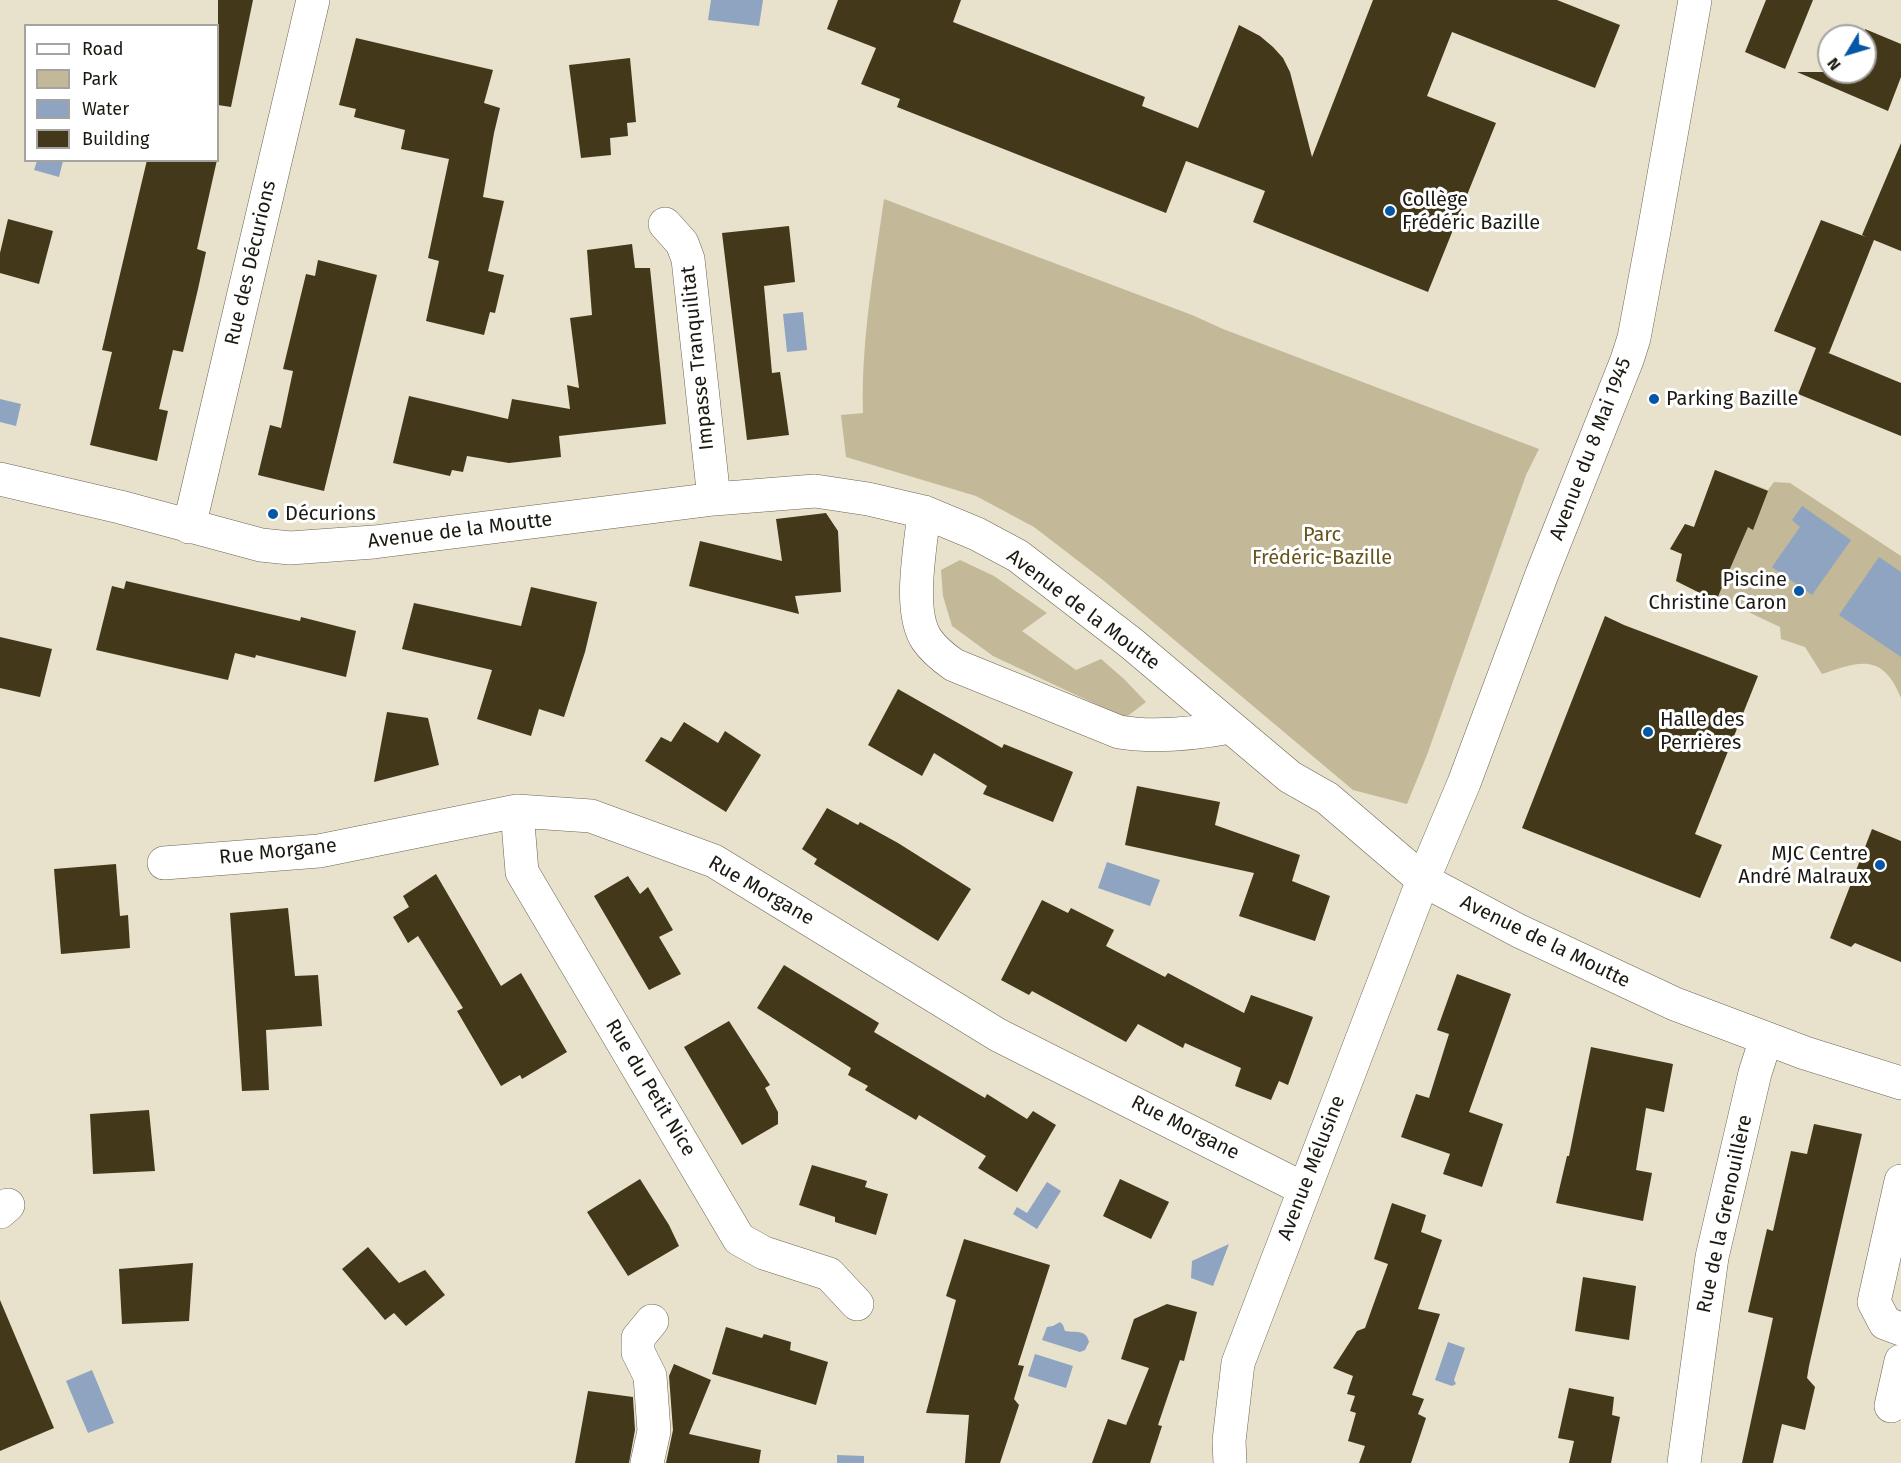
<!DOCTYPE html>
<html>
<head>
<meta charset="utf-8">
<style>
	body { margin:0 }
	#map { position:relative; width:1901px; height:1463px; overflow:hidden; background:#e8e1cc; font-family:"Fira Sans",sans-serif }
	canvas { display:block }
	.legend { position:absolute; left:24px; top:24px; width:195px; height:138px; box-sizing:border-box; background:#fff; border:2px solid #a4a3a0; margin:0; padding:8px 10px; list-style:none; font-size:18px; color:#1b1911 }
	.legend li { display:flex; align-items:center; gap:12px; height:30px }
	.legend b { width:30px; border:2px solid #a4a3a0 }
	.north { position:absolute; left:1817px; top:24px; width:60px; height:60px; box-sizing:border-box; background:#fff; border:2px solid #a4a3a0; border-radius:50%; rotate:232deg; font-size:16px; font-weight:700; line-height:24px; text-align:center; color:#1b1911 }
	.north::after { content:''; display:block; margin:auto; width:21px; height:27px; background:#0357a5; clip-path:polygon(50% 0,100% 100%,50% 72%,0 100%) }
</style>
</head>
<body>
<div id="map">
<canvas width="1901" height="1463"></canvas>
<ul class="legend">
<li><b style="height:8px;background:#fff"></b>Road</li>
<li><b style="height:16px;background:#c3b898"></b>Park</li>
<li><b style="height:16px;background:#8ea4c0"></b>Water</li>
<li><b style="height:16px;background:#43391a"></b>Building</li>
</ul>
<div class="north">N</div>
</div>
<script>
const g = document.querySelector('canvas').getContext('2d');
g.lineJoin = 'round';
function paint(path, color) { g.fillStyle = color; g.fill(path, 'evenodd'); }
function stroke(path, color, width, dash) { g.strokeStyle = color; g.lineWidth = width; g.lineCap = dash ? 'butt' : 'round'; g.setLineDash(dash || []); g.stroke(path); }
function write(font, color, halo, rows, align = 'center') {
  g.font = font + ' "Fira Sans",sans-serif'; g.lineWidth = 6; g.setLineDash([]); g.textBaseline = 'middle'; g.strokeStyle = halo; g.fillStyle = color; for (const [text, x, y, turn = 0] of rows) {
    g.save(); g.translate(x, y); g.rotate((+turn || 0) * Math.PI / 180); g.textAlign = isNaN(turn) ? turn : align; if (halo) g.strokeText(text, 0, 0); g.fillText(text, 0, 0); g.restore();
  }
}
paint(new Path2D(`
	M 884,199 L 1192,315 L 1223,329 L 1539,449 L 1526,475 L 1427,755 L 1407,804 L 1353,790 L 1103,580 L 1034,527 L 976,496 L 846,457 L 841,415 L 863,413 C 861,341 874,270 884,199 Z
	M 1715,470 L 1768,490 L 1774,482 L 1790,483 L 1901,556 L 1901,698 C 1883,654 1862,660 1822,674 L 1805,647 L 1781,639 L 1780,627 L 1727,602 L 1718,602 L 1676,581 L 1682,554 L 1670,549 L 1685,524 L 1694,527 Z
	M 960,560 L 994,576 L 1047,613 L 1022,631 L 1076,670 L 1101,659 L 1124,679 L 1146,702 L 1125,718 L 993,656 L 952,626 L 943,596 L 941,570 Z`), '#c3b898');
paint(new Path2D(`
	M 711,0 L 763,0 L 759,26 L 708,20 Z
	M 37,161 L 63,161 L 59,177 L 34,170 Z
	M 803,312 L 807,350 L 787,352 L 783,314 Z
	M 0,399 L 21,404 L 16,426 L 0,422 Z
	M 1802,506 L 1851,540 L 1812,595 L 1772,567 L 1800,527 L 1792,520 Z
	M 1879,557 L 1901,572 L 1901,657 L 1839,615 Z
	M 1107,862 L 1160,880 L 1150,906 L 1098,888 Z
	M 1047,1182 L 1061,1191 L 1037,1229 L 1013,1214 L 1017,1207 L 1027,1213 Z
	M 1229,1244 L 1213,1286 L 1191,1278 L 1192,1261 Z
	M 1060,1322 L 1063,1325 L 1065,1331 C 1076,1333 1086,1329 1089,1342 L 1085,1350 L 1080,1352 L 1042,1340 L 1047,1327 L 1053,1326 Z
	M 1448,1342 L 1465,1348 L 1454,1380 L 1456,1384 L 1452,1386 L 1435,1380 Z
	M 1035,1354 L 1073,1366 L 1066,1388 L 1028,1376 Z
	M 92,1370 L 114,1423 L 88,1433 L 66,1381 Z
	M 837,1455 L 864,1456 L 864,1463 L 837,1463 Z`), '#8ea4c0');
paint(new Path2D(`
	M 218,0 L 253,0 L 231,107 L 218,105 Z
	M 838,0 L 961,0 L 953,22 L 1145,97 L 1142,106 L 1198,128 L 1239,25 L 1260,36 L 1273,47 L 1283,58 L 1290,72 L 1312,157 L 1373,0 L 1557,0 L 1620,25 L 1595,88 L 1452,32 L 1427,96 L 1496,123 L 1428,292 L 1253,222 L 1265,191 L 1186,161 L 1166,213 L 897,107 L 900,99 L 861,84 L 876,48 L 827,29 Z
	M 1766,0 L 1813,0 L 1785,69 L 1745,52 Z
	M 1865,29 L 1901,44 L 1901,77 L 1888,111 L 1797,72 L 1865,72 Z
	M 356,38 L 493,70 L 484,103 L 500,108 L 494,133 L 483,197 L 504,201 L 488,271 L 504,275 L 495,313 L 490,312 L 484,335 L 426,321 L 439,261 L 428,258 L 449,159 L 401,149 L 405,130 L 354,117 L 356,109 L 339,105 Z
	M 630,58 L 636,122 L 627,123 L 628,136 L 610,138 L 611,155 L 581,158 L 569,65 Z
	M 1901,143 L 1901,251 L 1874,240 L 1829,353 L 1826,352 L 1901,383 L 1901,436 L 1798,394 L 1816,348 L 1774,331 L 1821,220 L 1866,237 L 1862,235 Z
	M 147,160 L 217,160 L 197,249 L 206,252 L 198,289 L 183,352 L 173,350 L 159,409 L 168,411 L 157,461 L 90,445 L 112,352 L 102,350 Z
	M 8,219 L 53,231 L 39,284 L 0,273 L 0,253 Z
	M 789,226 L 795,282 L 764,286 L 772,373 L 780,372 L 789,435 L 747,440 L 722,233 Z
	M 632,244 L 635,268 L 650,268 L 666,424 L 559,436 L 561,457 L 509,463 L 467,456 L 463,472 L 452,470 L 450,476 L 393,463 L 409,396 L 508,419 L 512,399 L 570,409 L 567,385 L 579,388 L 570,318 L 592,315 L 587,250 Z
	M 318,260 L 377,275 L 324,491 L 258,475 L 270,425 L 281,428 L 293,371 L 283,369 L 306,274 L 315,276 Z
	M 1715,470 L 1768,491 L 1753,530 L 1748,527 L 1716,601 L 1676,581 L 1682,554 L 1670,549 L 1685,524 L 1694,527 Z
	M 826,513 L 838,531 L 841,592 L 795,596 L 799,614 L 689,586 L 700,541 L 782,561 L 776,519 Z
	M 126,581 L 300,621 L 301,617 L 356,631 L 346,677 L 256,655 L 255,658 L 235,653 L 228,680 L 96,650 L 112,586 L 124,589 Z
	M 531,587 L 597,602 L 585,652 L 564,717 L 539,709 L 531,736 L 477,719 L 492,670 L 402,649 L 414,603 L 521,626 Z
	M 1605,616 L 1624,625 L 1758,676 L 1695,834 L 1722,845 L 1700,898 L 1522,828 Z
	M 0,637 L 52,649 L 40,697 L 0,688 Z
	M 898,689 L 1002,748 L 1004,744 L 1073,772 L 1053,822 L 983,794 L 987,786 L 934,753 L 922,776 L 868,745 Z
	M 387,712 L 428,718 L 439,765 L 374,782 Z
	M 684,722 L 718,743 L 725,731 L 761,755 L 726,812 L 645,761 L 661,737 L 671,742 Z
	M 1137,786 L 1220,802 L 1215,825 L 1300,855 L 1292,881 L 1330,896 L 1315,941 L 1239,916 L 1254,873 L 1125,845 Z
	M 827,808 L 858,825 L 860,822 L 898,843 L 971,889 L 938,941 L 814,864 L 817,859 L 802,849 Z
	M 1872,829 L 1901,841 L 1901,962 L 1855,943 L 1851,947 L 1830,938 Z
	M 116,864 L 120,916 L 128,915 L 130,948 L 61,954 L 54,869 Z
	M 436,874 L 501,986 L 521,973 L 567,1052 L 522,1079 L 520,1075 L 501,1086 L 457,1011 L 463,1008 L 418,936 L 408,943 L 393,917 L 409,907 L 403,896 Z
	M 628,876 L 640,894 L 648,887 L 673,930 L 659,937 L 681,974 L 649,990 L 594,896 Z
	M 1042,900 L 1068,913 L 1071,908 L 1114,930 L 1106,946 L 1165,977 L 1168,973 L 1244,1013 L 1251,995 L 1313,1017 L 1288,1085 L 1279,1081 L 1271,1100 L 1235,1086 L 1241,1068 L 1185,1043 L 1183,1048 L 1138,1024 L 1126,1042 L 1032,991 L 1029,995 L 1001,980 Z
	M 288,908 L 295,976 L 318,975 L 322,1026 L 266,1030 L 269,1090 L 242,1091 L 230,913 Z
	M 784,965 L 879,1023 L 874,1032 L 985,1098 L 987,1094 L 1027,1119 L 1033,1111 L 1056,1125 L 1017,1192 L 978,1168 L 986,1156 L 919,1115 L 916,1120 L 865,1090 L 868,1086 L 848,1075 L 851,1068 L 757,1008 Z
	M 1457,974 L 1511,994 L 1469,1112 L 1503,1124 L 1482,1187 L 1443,1174 L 1450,1154 L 1401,1137 L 1416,1094 L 1429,1098 L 1449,1034 L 1437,1030 Z
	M 729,1021 L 770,1085 L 765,1088 L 778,1112 L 778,1124 L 742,1145 L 684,1047 Z
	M 1591,1047 L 1673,1064 L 1664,1112 L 1646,1108 L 1636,1170 L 1652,1173 L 1643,1221 L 1556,1203 L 1567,1156 L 1569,1156 Z
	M 149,1110 L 155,1171 L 93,1174 L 90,1114 Z
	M 1814,1124 L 1862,1134 L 1809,1366 L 1807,1378 L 1815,1387 L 1805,1430 L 1782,1424 L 1773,1463 L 1742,1463 L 1773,1318 L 1748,1312 L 1767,1229 L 1773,1231 L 1791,1151 L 1807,1154 Z
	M 812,1165 L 867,1181 L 865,1187 L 888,1194 L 876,1235 L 835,1222 L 835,1217 L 799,1205 Z
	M 640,1179 L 669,1225 L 679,1246 L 628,1276 L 587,1212 Z
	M 1120,1179 L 1169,1202 L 1151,1239 L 1103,1216 Z
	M 1392,1203 L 1426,1215 L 1421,1232 L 1442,1240 L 1418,1309 L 1440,1314 L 1412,1395 L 1424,1399 L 1418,1414 L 1426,1418 L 1411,1463 L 1359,1463 L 1365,1446 L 1348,1441 L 1356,1413 L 1350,1411 L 1355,1396 L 1347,1394 L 1353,1376 L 1333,1368 L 1357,1331 L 1365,1328 L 1388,1264 L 1374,1259 Z
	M 964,1239 L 1050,1265 L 1018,1365 L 1024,1366 L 1014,1399 L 1019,1405 L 1000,1463 L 965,1463 L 969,1415 L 926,1413 L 956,1300 L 946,1296 Z
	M 368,1247 L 399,1283 L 425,1270 L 445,1295 L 406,1326 L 394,1313 L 385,1320 L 342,1269 Z
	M 193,1263 L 189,1321 L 122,1324 L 119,1269 Z
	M 1583,1277 L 1636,1286 L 1629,1340 L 1575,1331 Z
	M 0,1300 L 54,1428 L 0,1451 Z
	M 1167,1304 L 1197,1312 L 1184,1361 L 1180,1360 L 1158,1425 L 1162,1426 L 1150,1463 L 1092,1463 L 1108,1419 L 1126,1425 L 1149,1368 L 1121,1359 L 1134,1319 Z
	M 726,1327 L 762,1338 L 764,1334 L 791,1342 L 790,1350 L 828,1362 L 816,1405 L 712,1374 Z
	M 674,1364 L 711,1380 L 689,1434 L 761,1450 L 759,1463 L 666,1463 L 673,1430 L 669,1376 Z
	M 1569,1388 L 1614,1397 L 1612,1415 L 1620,1417 L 1611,1463 L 1569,1463 L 1574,1441 L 1558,1438 Z
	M 588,1391 L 633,1397 L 635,1430 L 629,1463 L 575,1463 Z`), '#43391a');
const minor = new Path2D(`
	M 665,224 L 682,243 L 688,259 L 714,499
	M 0,479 L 120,507 L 261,545 L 290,548 L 374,542 L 714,499 L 815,491 L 868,499 L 924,512 L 977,534 L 1018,556 L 1131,643 L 1290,777 L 1327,798 L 1423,880 L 1519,931 L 1675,1004 L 1805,1053 L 1901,1083
	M 924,512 C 921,546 907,611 927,640 C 934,650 944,658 954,665 L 1119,732 C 1156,738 1193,734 1230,727
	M 189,527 L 313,0
	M 517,811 L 522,872 L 739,1239 L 764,1253 L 829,1274 L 857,1304
	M 164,863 L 319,851 L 517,811 L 591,816 L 714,861 L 998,1035 L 1304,1189
	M 1901,1181 L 1874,1302 L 1885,1323 L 1901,1329
	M 0,1212 L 8,1205
	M 1891,1406 L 1901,1361
	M 647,1463 L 654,1431 L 650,1376 L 638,1352 L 638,1338 L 652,1321
	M 1230,1463 L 1229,1441 L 1238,1363 L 1423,880 L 1464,783 L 1542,574 L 1627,360 L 1634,338 L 1654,231 L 1695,0
	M 1684,1463 L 1712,1257 L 1755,1073 L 1766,1039`);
stroke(minor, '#6b6552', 34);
stroke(minor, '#fff', 33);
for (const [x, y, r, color] of [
	[1390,211,6,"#0357a5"],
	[1654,399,6,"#0357a5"],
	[273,514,6,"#0357a5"],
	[1799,591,6,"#0357a5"],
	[1648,732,6,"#0357a5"],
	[1880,865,6,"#0357a5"]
]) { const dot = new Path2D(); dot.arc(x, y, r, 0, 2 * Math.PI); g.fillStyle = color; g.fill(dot); stroke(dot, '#fff', 2); }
write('20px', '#1b1911', '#fff', [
	["Collège",1402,200],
	["Frédéric Bazille",1402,223],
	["Parking Bazille",1666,399],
	["Décurions",285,514],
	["Piscine",1787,580,"right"],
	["Christine Caron",1787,603,"right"],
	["Halle des",1660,720],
	["Perrières",1660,743],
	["MJC Centre",1868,854,"right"],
	["André Malraux",1868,877,"right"]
], 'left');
write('20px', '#1b1911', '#fff', [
	["Rue des Décurions",251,263,-77],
	["Impasse Tranquilitat",698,358,-96],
	["Avenue du 8 Mai 1945",1591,449,-69],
	["Avenue de la Moutte",460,531,-7],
	["Avenue de la Moutte",1083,610,37],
	["Rue Morgane",278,852,-6],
	["Rue Morgane",761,891,30],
	["Avenue de la Moutte",1545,942,26],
	["Rue du Petit Nice",650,1088,59],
	["Rue Morgane",1185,1128,27],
	["Avenue Mélusine",1312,1168,-69],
	["Rue de la Grenouillère",1725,1214,-78]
]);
write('20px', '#66541a', '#fff', [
	["Parc",1322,535],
	["Frédéric-Bazille",1322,558]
]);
</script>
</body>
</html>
